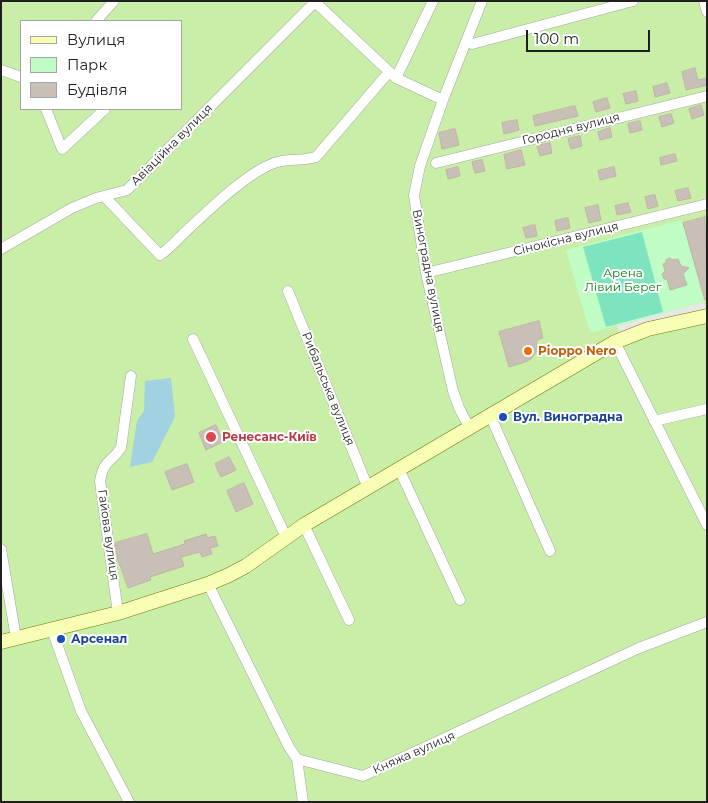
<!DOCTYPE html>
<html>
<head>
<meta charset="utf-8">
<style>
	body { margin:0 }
	#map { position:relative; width:708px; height:803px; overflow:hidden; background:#f0ede4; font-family:Montserrat,sans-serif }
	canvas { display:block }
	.frame { position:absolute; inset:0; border:2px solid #1f1f1f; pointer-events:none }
	.legend { position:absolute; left:20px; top:20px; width:162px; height:90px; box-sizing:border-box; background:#fff; border:1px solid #a5a5a5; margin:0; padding:6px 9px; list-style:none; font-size:15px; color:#1f1f1f }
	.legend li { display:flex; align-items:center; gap:10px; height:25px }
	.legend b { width:25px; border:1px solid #a5a5a5 }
	.scale { position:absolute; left:526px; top:30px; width:124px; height:22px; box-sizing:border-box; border:2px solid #1f1f1f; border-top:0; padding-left:6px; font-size:15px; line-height:18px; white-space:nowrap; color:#1f1f1f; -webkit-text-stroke:4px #fff; paint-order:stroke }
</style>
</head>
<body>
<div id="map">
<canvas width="708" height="803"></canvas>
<div class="frame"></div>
<ul class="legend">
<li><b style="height:6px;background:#f8feb5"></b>Вулиця</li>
<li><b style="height:14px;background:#bffdc5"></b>Парк</li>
<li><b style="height:14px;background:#c8bfb7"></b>Будівля</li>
</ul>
<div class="scale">100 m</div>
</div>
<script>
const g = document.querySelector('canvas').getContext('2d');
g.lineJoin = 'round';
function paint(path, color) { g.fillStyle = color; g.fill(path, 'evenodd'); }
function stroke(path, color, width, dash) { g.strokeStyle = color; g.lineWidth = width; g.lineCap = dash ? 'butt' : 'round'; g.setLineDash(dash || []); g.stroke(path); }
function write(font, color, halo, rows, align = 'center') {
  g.font = font + ' Montserrat,sans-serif'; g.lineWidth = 4; g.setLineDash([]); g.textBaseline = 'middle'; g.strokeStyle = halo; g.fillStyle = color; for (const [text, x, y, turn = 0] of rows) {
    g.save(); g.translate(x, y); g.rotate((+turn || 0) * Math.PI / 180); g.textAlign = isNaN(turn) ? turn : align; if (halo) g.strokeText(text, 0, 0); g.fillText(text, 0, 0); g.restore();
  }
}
paint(new Path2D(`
	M 1,1 L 707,1 L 707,802 L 1,802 ZM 21,21 L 181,21 L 181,109 L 21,109 Z`), '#c8eea7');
paint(new Path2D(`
	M 682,220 L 704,302 L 590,333 L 566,250 Z`), '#bffdc5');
paint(new Path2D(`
	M 642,232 L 663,312 L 606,327 L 583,247 Z`), '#7de4bf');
paint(new Path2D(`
	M 704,302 L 706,310 L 619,333 L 617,326 Z`), '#e7e7e7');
paint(new Path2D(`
	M 171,378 L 175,417 L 152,462 L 130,467 L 137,421 L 144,411 L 145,381 Z`), '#a2d1e1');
const building = new Path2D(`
	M 695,68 L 698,80 L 707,78 L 707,85 L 686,90 L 682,72 Z
	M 667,83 L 670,93 L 655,97 L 653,87 Z
	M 636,91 L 638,101 L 626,104 L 623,94 Z
	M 607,98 L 610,108 L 596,112 L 593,102 Z
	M 701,105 L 704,115 L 692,119 L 689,109 Z
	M 575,106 L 578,116 L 535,126 L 533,116 Z
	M 671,114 L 674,123 L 662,127 L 659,117 Z
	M 517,120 L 519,130 L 504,134 L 502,123 Z
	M 640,121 L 642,130 L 630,133 L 628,124 Z
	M 610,128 L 612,137 L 600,140 L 598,132 Z
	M 455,129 L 459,145 L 442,149 L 439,133 Z
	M 580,136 L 582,146 L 571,149 L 568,139 Z
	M 550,143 L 552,153 L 540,156 L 537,146 Z
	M 521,150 L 525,165 L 507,169 L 504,155 Z
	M 675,154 L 677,161 L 661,165 L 660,158 Z
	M 482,160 L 485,171 L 475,173 L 472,162 Z
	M 458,167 L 460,176 L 448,179 L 446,170 Z
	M 614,167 L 616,176 L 600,180 L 598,171 Z
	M 688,188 L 691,198 L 678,201 L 675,191 Z
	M 655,195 L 658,206 L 648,209 L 645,197 Z
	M 628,203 L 631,212 L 617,215 L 615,206 Z
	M 598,205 L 601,220 L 589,223 L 585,208 Z
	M 705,217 L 707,300 L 705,300 L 683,223 Z
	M 568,218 L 570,228 L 557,231 L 555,221 Z
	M 535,225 L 537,236 L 526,238 L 523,228 Z
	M 670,258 L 673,260 L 678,259 L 681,266 L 689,268 L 683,274 L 687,285 L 670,290 L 667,279 L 664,279 L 662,274 L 665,271 L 663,264 L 666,263 L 666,260 Z
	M 539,321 L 543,338 L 537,340 L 536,352 L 531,359 L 525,362 L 509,367 L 499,332 Z
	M 216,425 L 223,442 L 206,450 L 199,433 Z
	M 229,457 L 236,470 L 221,477 L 215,464 Z
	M 187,464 L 194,482 L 172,490 L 165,472 Z
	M 244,483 L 253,504 L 236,512 L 227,491 Z
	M 147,534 L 153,554 L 185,544 L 184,541 L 206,534 L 207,538 L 215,536 L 218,546 L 210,548 L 212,554 L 202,557 L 200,552 L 181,557 L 184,566 L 150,577 L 151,580 L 128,588 L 118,560 L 115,543 Z`);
paint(building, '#c8bfb7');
stroke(building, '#c3b3a6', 1);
const street = new Path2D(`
	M 314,1 L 396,78 L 443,100
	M 704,1 L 707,12
	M 96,21 L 114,1
	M 472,44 L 633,1
	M 1,70 L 21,77
	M 396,78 L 433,1
	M 46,109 L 62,149 L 105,109
	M 436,163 L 707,96
	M 104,196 L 160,255 C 169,249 175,242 183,234 C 207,212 239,180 267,166 C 283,157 300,162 316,157 L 389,72
	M 1,249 L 72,208 L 96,198 L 127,190 L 316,1
	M 426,273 L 707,204
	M 288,291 L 368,488
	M 193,339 L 286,537
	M 615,342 L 707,525
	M 490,415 L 550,551
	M 654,421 L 707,409
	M 469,427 L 459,408 L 453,391 L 426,273 L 414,195 L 420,166 L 443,100 L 482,1
	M 399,469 L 460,600
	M 304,525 L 349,620
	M 1,549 L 16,638
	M 208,584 L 289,747 L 297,759 L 363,776 L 639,648 L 707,622
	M 118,613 L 100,481 C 104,459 110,464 121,448 L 131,376
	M 52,630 L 81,711 L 129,802
	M 297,759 L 303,802`);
const secondary = new Path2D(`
	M 1,642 L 118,613 L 208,584 L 229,575 L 246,566 L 304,525 L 615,342 L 648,329 L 707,316`);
stroke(street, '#a6a6a6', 11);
stroke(secondary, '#6b7c00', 15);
stroke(street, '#fff', 10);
stroke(secondary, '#f8feb5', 14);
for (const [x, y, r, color] of [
	[528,351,5,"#e8710a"],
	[503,417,5,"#1a4fb4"],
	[211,437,6,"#e0444e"],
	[61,639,5,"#1a4fb4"]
]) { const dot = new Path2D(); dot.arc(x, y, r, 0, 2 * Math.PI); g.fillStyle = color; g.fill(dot); stroke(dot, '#fff', 2); }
write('12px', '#1f1f1f', '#fff', [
	["Городня вулиця",571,129,-14],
	["Авіаційна вулиця",172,145,-45],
	["Сінокісна вулиця",566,239,-14],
	["Виноградна вулиця",428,271,79],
	["Рибальська вулиця",328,389,68],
	["Гайова вулиця",108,535,82],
	["Княжа вулиця",414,753,-24]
]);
write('12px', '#048513', '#fff', [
	["Арена",623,273],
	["Лівий Берег",623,287]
]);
write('bold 12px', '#c56008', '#fff', [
	["Pioppo Nero",538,351]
], 'left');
write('bold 12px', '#164399', '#fff', [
	["Вул. Виноградна",513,417],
	["Арсенал",71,639]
], 'left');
write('bold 12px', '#be3a42', '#fff', [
	["Ренесанс-Київ",222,437]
], 'left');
</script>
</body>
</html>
